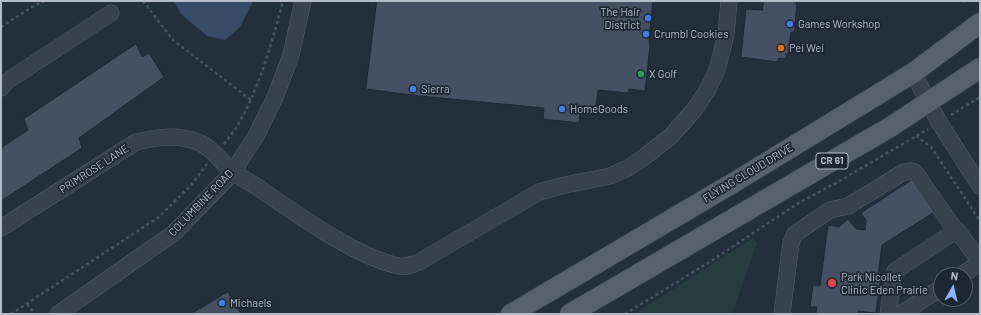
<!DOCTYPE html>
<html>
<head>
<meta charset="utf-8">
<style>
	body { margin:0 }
	#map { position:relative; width:981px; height:315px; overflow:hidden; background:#242f3e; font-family:Barlow,sans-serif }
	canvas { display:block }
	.frame { position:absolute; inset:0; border:2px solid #b4bcc9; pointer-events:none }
	.north { position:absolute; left:933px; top:267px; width:40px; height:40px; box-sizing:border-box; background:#1d2633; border:1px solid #59626f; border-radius:50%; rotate:8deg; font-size:11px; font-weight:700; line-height:16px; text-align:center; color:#b4bcc9 }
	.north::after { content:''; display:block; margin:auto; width:14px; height:18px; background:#8ab4f8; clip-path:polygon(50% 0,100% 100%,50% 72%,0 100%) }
</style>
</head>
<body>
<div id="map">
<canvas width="981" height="315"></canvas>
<div class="frame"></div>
<div class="north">N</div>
</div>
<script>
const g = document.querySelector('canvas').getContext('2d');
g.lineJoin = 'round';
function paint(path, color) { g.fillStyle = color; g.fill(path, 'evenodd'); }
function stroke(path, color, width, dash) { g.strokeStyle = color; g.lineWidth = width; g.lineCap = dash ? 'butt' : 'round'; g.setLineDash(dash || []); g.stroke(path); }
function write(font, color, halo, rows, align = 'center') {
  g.font = font + ' Barlow,sans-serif'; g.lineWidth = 3.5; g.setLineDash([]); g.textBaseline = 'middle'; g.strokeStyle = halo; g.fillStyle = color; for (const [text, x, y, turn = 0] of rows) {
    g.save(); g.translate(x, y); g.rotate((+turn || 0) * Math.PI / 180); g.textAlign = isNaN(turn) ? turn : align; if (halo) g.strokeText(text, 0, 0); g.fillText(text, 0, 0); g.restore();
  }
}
paint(new Path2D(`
	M 753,238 L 757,243 L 732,314 L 634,314 Z`), '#263c3f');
paint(new Path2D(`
	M 174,1 L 253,1 L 240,27 L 225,40 L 207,36 L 181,14 Z`), '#394c67');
const building = new Path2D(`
	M 377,1 L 653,1 L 649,39 L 650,46 L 645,91 L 629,89 L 628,93 L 598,90 L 595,114 L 580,112 L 579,123 L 543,119 L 544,108 L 420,96 L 366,89 Z
	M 764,1 L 796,1 L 796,4 L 797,4 L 794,32 L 791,32 L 788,54 L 786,54 L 786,59 L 779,58 L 777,62 L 741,57 L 746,9 L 762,10 Z
	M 136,44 L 142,57 L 149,53 L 164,77 L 79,138 L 82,148 L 1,201 L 1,148 L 28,130 L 24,119 Z
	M 915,178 L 936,211 L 882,245 L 878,275 L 881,275 L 876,313 L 858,311 L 858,314 L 816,314 L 817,307 L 810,307 L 813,285 L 820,286 L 828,225 L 839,227 L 848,219 L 856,229 L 865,230 L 866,220 L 861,213 Z
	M 228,292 L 241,314 L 191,314 Z`);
paint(building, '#455162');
stroke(building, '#1f2835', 1);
const minor = new Path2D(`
	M 913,73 L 939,122 L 980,186
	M 1,88 L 6,82 L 111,13
	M 1,228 L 136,142 C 159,137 175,134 198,142 C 213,148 221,162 233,172 C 242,179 254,184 263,191 C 300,216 356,257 399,266 C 407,267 412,265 419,262 L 539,192 L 565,185 L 610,176 L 628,168 L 643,158 L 671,136 L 695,109 L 709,87 L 717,70 L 726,35 L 729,1
	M 961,275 L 980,263
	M 58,314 L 174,233 L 233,172 L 257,134 L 276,95 L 291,55 L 303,1
	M 782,314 L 791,243 L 795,234 L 830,210 L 848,206 L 904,172 L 911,171 L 915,172 L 953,227 L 957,230 L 980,262
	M 888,314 L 893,279 L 895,271 L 957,230
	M 901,314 L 941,288`);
const major = new Path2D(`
	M 511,314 L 738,180 L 913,73 L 980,23
	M 570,314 L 892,126 L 980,68`);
stroke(minor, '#565f6c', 17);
stroke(major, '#414a57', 21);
stroke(new Path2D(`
	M 143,1 L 173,40 L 251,100
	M 963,2 L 964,1
	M 1,27 L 32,7 L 44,1
	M 951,115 L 980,97
	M 916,136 L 931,147 L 980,221
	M 224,144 C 230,136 236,129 240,121 C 261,83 272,42 283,1
	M 27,304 L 35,314
	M 11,314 L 159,217 L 192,184 L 207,164
	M 625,314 L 708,263 L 797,204 L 843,179 L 928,129`), '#44595c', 2.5, [3, 3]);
stroke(minor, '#38414e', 16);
stroke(major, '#56606e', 20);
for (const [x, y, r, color] of [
	[648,18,4,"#3f7fe0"],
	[790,24,4,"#3f7fe0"],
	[646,34,4,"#3f7fe0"],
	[781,48,4,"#e8710a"],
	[641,74,4,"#2e9e5b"],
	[413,89,4,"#3f7fe0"],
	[562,109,4,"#3f7fe0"],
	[832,283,5,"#e0444e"],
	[222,303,4,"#3f7fe0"]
]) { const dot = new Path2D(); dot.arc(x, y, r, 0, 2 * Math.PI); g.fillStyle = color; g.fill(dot); stroke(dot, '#1d2633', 1.5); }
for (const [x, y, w] of [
	[832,161,32]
]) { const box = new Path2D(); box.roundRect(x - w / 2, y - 8, w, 16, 3); g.fillStyle = '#1d2633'; g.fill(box); stroke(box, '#b4bcc9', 1); }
write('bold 10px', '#b4bcc9', null, [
	["CR 61",832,161]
]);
write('11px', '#b4bcc9', '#1d2633', [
	["The Hair",640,12,"right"],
	["District",640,25,"right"],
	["Games Workshop",798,24],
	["Crumbl Cookies",654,34],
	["Pei Wei",789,48],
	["X Golf",649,74],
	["Sierra",421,89],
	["HomeGoods",570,109],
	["Park Nicollet",841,277],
	["Clinic Eden Prairie",841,290],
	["Michaels",230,303]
], 'left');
write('11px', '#b4bcc9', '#1d2633', [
	["PRIMROSE LANE",94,169,-33],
	["FLYING CLOUD DRIVE",748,173,-31],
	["COLUMBINE ROAD",201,203,-46]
]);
</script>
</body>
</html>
